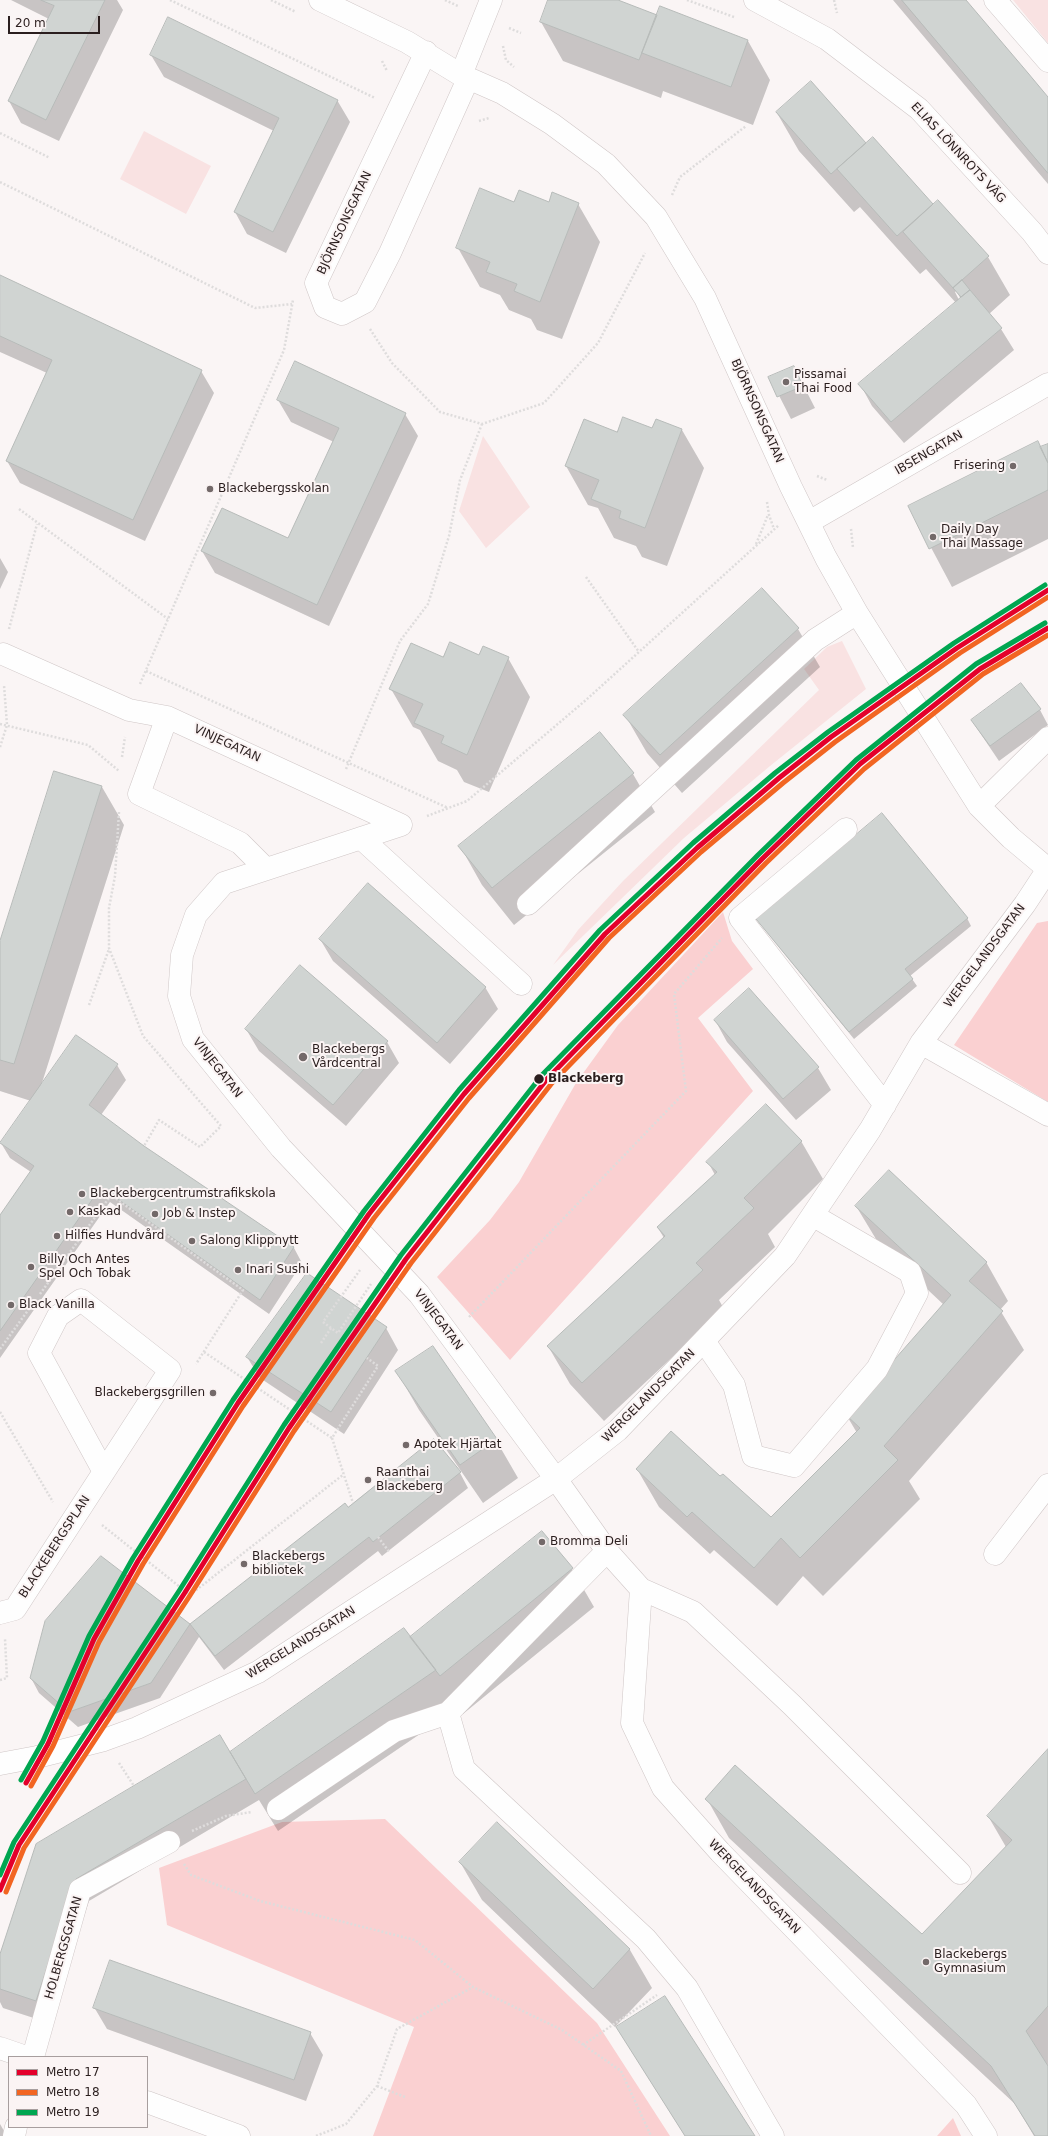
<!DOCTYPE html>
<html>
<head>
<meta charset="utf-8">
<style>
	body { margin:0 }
	#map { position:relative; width:1048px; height:2136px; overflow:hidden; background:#faf5f5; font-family:"DejaVu Sans",sans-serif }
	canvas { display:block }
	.legend { position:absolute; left:8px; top:2056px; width:140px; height:72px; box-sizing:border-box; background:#fbf4f4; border:1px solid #a79e9e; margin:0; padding:5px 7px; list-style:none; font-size:12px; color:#2a1e1e }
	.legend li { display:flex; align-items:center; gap:8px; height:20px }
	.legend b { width:20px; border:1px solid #a79e9e }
	.scale { position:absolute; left:8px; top:16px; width:92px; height:18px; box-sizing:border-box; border:2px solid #2a1e1e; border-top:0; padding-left:5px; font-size:12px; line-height:14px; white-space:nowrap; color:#2a1e1e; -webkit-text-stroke:3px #fbf4f4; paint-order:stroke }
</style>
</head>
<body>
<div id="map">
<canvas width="1048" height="2136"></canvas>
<ul class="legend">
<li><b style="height:5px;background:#e4002b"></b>Metro 17</li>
<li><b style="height:5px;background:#f26522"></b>Metro 18</li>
<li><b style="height:5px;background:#00a651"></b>Metro 19</li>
</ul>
<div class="scale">20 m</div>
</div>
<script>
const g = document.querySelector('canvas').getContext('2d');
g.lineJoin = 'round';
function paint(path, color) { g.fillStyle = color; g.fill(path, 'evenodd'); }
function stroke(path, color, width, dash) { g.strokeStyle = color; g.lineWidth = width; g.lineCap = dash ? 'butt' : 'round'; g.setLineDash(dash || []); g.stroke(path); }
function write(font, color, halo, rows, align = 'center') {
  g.font = font + ' "DejaVu Sans",sans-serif'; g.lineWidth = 4; g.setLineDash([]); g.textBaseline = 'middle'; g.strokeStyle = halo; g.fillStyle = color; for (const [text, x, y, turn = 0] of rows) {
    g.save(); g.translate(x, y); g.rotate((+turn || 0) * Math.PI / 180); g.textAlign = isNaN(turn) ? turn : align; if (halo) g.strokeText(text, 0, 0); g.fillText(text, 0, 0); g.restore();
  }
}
paint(new Path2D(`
	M 1013,0 L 1048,0 L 1048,43 Z
	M 144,131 L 211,166 L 186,214 L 120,179 Z
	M 483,436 L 530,507 L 486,548 L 459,511 Z
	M 842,641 L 866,689 L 770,766 L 684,838 L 553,965 L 578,930 L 623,881 L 819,690 L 804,669 L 827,647 Z`), '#f9e2e2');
paint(new Path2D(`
	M 723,912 L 732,941 L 753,969 L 698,1018 L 753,1091 L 510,1360 L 437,1277 L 490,1220 L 519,1182 L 576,1083 L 618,1025 Z
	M 1048,921 L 1048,1102 L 954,1045 L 1037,923 Z
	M 385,1819 L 597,2023 L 670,2136 L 373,2136 L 414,2027 L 167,1925 L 159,1868 L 282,1822 Z
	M 953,2118 L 961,2136 L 937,2136 Z`), '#fad0d1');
paint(new Path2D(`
	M 11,0 L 117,0 L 123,10 L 59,141 L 21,123 L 9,101 L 49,19 Z
	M 550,0 L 615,0 L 657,16 L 660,8 L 748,41 L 770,80 L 753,125 L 663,91 L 661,98 L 563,61 L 541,22 Z
	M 893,0 L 965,0 L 1048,98 L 1048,184 Z
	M 151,55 L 337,100 L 350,122 L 286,253 L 247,234 L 235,212 L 274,131 L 164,77 Z
	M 811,82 L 866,144 L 873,138 L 933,206 L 988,257 L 1010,295 L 989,314 L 1001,329 L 1014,350 L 904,443 L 872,406 L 860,384 L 956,303 L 926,269 L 920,274 L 860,207 L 854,212 L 799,151 L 777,113 ZM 956,291 L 961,299 L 959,300 L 955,292 Z
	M 515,203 L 578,204 L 600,242 L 562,339 L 537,330 L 531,319 L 509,310 L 500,295 L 480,287 L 458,248 Z
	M 0,277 L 201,371 L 214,393 L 145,541 L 20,483 L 7,461 L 47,373 L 0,352 Z
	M 794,367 L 815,408 L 791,419 L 770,378 Z
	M 278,400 L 405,414 L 418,436 L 329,626 L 215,573 L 202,551 L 289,540 L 334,442 L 291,422 Z
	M 653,429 L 682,430 L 704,468 L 667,566 L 642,557 L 636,546 L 614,538 L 598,508 L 588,505 L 566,466 L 617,434 Z
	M 1048,445 L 1048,539 L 952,587 L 909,506 Z
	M 0,558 L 8,572 L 0,589 Z
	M 798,629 L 820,667 L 682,793 L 647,753 L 625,715 Z
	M 480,656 L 508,658 L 530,697 L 489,792 L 464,782 L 457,770 L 438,761 L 420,730 L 413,727 L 391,689 L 444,659 Z
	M 1040,710 L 1048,725 L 999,761 L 972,721 Z
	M 600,733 L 633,774 L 655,812 L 514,925 L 482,885 L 460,846 Z
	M 102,787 L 124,825 L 41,1086 L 117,1065 L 126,1080 L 101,1115 L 143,1147 L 294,1248 L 302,1263 L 269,1314 L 110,1202 L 0,1358 L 0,1217 L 31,1172 L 10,1158 L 1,1143 L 31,1101 L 0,1091 L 0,944 Z
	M 967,918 L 971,926 L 910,976 L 917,986 L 854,1039 L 757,920 Z
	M 320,939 L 485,987 L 498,1009 L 450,1064 L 333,961 Z
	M 749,990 L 818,1068 L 831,1090 L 796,1120 L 727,1042 L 715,1020 Z
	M 246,1029 L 387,1042 L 399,1063 L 346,1126 L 259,1051 Z
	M 801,1141 L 823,1179 L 768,1234 L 775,1247 L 719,1300 L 724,1309 L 604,1421 L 570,1384 L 548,1346 L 664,1238 L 658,1228 L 715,1175 L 708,1162 Z
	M 856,1206 L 986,1262 L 1008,1301 L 1000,1310 L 1024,1350 L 909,1481 L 920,1499 L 823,1596 L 803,1576 L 777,1606 L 714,1550 L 710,1554 L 659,1507 L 637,1469 L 720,1478 L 771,1518 L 857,1433 L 847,1416 L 944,1305 L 879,1244 Z
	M 386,1328 L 398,1350 L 344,1434 L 260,1378 L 247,1357 Z
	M 397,1372 L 496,1440 L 518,1478 L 483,1503 L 419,1410 Z
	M 434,1441 L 460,1473 L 468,1488 L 382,1556 L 378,1551 L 224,1670 L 199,1637 L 160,1698 L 78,1727 L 39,1693 L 31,1678 L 101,1557 L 190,1625 L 345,1505 L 347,1509 Z
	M 572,1569 L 594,1607 L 463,1714 L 458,1708 L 278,1831 L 259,1800 L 89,1901 L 49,2023 L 3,2008 L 0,2002 L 0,1957 L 37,1845 L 230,1753 L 410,1638 Z
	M 1048,1750 L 1048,2136 L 1034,2136 L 1015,2104 L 729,1838 L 707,1799 L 922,1936 L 1006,1847 L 988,1816 Z
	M 497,1824 L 630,1950 L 652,1988 L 615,2027 L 482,1900 L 460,1862 Z
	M 94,2007 L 310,2033 L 323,2055 L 306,2101 L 107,2029 Z
	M 617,2028 L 753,2136 L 685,2136 Z
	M 0,2124 L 7,2136 L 0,2136 Z`), '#0003');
const building = new Path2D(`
	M 41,0 L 105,0 L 46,120 L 8,101 L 54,6 Z
	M 548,0 L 618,0 L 657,15 L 639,60 L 540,22 Z
	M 902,0 L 966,0 L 1028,73 L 1048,97 L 1048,173 Z
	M 660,6 L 748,40 L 731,87 L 642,53 Z
	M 168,17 L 338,100 L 273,232 L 234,212 L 279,118 L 150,55 Z
	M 811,81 L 866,143 L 831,174 L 776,112 Z
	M 873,137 L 933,204 L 897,236 L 837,169 Z
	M 480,188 L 514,202 L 519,190 L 549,202 L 552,192 L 579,203 L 540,302 L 514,291 L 517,284 L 486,272 L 490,262 L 456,248 Z
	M 938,200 L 989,256 L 953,288 L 903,232 Z
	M 0,275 L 202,370 L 133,520 L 6,461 L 52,360 L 0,336 Z
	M 962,280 L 970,290 L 961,297 L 953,288 Z
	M 970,290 L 1002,328 L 891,422 L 858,384 Z
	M 295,361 L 406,413 L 317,605 L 201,551 L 222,508 L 288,538 L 339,428 L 277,400 Z
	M 794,366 L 803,386 L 777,397 L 768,377 Z
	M 623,417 L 652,428 L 656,419 L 682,429 L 645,528 L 619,518 L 621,511 L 591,499 L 599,480 L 565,466 L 584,419 L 617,432 Z
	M 1038,441 L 1048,463 L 1048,490 L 929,549 L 908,506 Z
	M 1048,444 L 1048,463 L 1040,447 Z
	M 762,588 L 799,628 L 660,755 L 623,715 Z
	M 450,642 L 479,655 L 483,646 L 509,657 L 467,755 L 441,743 L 444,736 L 414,723 L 423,704 L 389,689 L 411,643 L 443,657 Z
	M 1021,683 L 1041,709 L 990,746 L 971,720 Z
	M 600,732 L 634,773 L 492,888 L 458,846 Z
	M 54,771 L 102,786 L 14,1064 L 0,1060 L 0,941 Z
	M 882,813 L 968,918 L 905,969 L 913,979 L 849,1032 L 756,919 Z
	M 368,883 L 486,987 L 437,1043 L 319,939 Z
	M 300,965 L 388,1041 L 333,1105 L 245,1029 Z
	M 749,988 L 819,1067 L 783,1099 L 714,1020 Z
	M 76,1035 L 118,1064 L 89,1105 L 144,1146 L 294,1247 L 260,1300 L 101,1187 L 0,1331 L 0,1215 L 34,1166 L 0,1143 Z
	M 766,1104 L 802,1141 L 744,1198 L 754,1208 L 696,1263 L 703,1270 L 582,1383 L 547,1346 L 665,1236 L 657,1227 L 717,1172 L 706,1162 Z
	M 889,1170 L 987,1262 L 969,1281 L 1003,1311 L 884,1446 L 898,1460 L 800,1558 L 781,1538 L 754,1568 L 692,1512 L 687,1517 L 636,1469 L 671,1431 L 720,1476 L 723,1474 L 771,1517 L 860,1428 L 846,1415 L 951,1295 L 855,1206 Z
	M 307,1273 L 387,1327 L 331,1412 L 246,1357 Z
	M 433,1346 L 497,1439 L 460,1465 L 395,1371 Z
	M 434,1439 L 461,1472 L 373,1542 L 369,1537 L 215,1656 L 190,1624 L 345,1503 L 348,1507 Z
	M 542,1531 L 573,1568 L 440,1676 L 410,1637 Z
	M 101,1556 L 190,1624 L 151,1683 L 69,1712 L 30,1678 L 45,1621 Z
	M 404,1628 L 436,1670 L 255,1794 L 230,1752 Z
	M 220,1735 L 246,1779 L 76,1879 L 36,2001 L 0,1989 L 0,1954 L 36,1844 Z
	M 1048,1749 L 1048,2006 L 1026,2031 L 1048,2066 L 1048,2136 L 1035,2136 L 991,2066 L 705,1799 L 735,1765 L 922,1934 L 1012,1840 L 987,1816 Z
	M 497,1822 L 630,1949 L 593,1989 L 459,1862 Z
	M 110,1960 L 311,2032 L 294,2080 L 93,2008 Z
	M 665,1996 L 696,2044 L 755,2136 L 685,2136 L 616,2027 Z`);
paint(building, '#d0d4d2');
stroke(building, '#b7bbb9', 1);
const minor = new Path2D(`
	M 320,0 L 407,42 L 461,75 L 502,93 L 552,124 L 606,164 L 656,217 L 705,298 L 791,487 L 826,558 L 857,613 L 979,806 L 1011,838 L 1048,869
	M 755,0 L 827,39 L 919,109 L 1032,232 L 1048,253
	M 995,0 L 1048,61
	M 426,52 L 316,283 L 325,307 L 342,314 L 365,302 L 390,253 L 468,79
	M 461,75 L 491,0
	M 809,522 L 1048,384
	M 167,717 L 139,794 L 240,843 L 266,869
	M 979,806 L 1048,738
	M 846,829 L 740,918 L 885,1105
	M 361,838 L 521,984
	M 528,904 L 815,640 L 857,613
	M 921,1043 L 1048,1115
	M 704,1341 L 734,1385 L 753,1456 L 794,1466 L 877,1369 L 917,1293 L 910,1272 L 814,1216
	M 995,1554 L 1048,1485
	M 641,1589 L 607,1551 L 556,1479 L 618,1430 L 785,1256 L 870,1130 L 921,1043 L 1025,904 L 1048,869
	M 0,1613 L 15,1609 L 170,1370 L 81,1300 L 58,1316 L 39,1353 L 104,1472
	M 448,1713 L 464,1769 L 646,1939 L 687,1988 L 773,2136
	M 0,1764 L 37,1757 L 104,1740 L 137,1728 L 258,1672 L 556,1479 L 419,1294 L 281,1148 L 193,1039 L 179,996 L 182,955 L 196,915 L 224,883 L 401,825 L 167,717 L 129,710 L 3,654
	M 278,1809 L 394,1731 L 448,1713 L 607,1551
	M 960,1873 L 792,1705 L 693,1612 L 641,1589 L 632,1723 L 663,1788 L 720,1852 L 966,2105 L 986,2136
	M 0,2048 L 26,2057
	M 33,2057 L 80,1890 L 169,1842
	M 147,2102 L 239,2136
	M 14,2136 L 16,2127`);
stroke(minor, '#cfc6c6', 23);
stroke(new Path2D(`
	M 170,0 L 375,98
	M 271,0 L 296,12
	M 445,0 L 458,6
	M 687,0 L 734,17
	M 834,0 L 837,13
	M 509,28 L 521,33
	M 503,46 L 506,60 L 514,67
	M 382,61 L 387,71
	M 479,121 L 489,118
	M 0,133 L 50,158
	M 0,182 L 255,308 L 292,304
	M 672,195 L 680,177 L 746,126
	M 370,329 L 392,363 L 440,412 L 482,424 L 544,403 L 598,343 L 645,253
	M 817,476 L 827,480
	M 767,502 L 769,515 L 774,529
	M 19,509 L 168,619
	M 851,529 L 853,548
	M 756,544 L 768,515
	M 586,577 L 639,652
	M 9,629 L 37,524
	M 146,671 L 448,808
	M 140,684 L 284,350 L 293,300
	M 0,724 L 88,745 L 119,771
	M 0,747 L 7,725 L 4,685
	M 122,757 L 125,737
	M 346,769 L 400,641 L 428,604 L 449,536 L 460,480 L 482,424
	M 119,812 L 115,876 L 109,908 L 109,948 L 143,1036 L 221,1126 L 200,1147 L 159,1120 L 144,1146
	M 427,816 L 467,801 L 586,700 L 779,525
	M 89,1005 L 109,949
	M 40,1294 L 111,1195 L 243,1290 L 196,1364
	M 469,1317 L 686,1091 L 674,994 L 722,938
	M 331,1328 L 323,1322 L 360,1270
	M 321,1343 L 331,1328 L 338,1333 L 371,1284
	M 0,1349 L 29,1309
	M 204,1352 L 332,1438 L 378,1366 L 367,1358
	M 0,1412 L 53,1502
	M 332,1438 L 353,1503
	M 102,1525 L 190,1595 L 344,1474
	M 378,1537 L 390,1553
	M 0,1680 L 7,1678 L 5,1639
	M 119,1763 L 134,1786
	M 192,1831 L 226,1816 L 252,1812
	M 184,1864 L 191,1875 L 260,1901 L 415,1940 L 473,1987 L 562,2030 L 621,2071 L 651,2136
	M 583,2045 L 657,1995
	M 377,2086 L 405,2097
	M 316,2136 L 346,2124 L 377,2086 L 397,2029 L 473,1987`), '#dedcdc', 2.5, [2, 2]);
stroke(minor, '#fefefe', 22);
stroke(new Path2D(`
	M 26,1783 L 48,1744 L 94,1639 L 138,1561 L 238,1403 L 369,1214 L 464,1094 L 605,934 L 697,848 L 779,778 L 831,737 L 957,648 L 1048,590
	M 0,1890 L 19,1845 L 184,1594 L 289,1428 L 406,1259 L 547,1079 L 762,859 L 860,764 L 980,669 L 1048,628`), '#e4002b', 5);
stroke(new Path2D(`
	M 31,1786 L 53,1746 L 99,1642 L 143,1564 L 243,1406 L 374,1218 L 469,1098 L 609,938 L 701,852 L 783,783 L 835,742 L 960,653 L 1048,597
	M 6,1892 L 24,1848 L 189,1597 L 294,1431 L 411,1263 L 552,1083 L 766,863 L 864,769 L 983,674 L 1048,635`), '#f26522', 5);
stroke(new Path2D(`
	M 21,1780 L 43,1741 L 89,1636 L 133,1558 L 233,1400 L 364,1211 L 459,1090 L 600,930 L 693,843 L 775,773 L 828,732 L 954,643 L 1045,585
	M 0,1875 L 14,1842 L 179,1591 L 284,1425 L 401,1255 L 542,1075 L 758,855 L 856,760 L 976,664 L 1045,623`), '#00a651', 5);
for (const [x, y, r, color] of [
	[786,382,4,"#736969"],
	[1013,466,4,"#736969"],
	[210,489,4,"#736969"],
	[933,537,4,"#736969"],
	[303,1057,5,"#736969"],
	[539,1079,5.5,"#2a1e1e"],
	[82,1194,4,"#736969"],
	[70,1212,4,"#736969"],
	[155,1214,4,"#736969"],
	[57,1236,4,"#736969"],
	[192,1241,4,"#736969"],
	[31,1267,4,"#736969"],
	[238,1270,4,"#736969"],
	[11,1305,4,"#736969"],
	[213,1393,4,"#736969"],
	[406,1445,4,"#736969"],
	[368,1480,4,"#736969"],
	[542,1542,4,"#736969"],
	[244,1564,4,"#736969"],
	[926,1962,4,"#736969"]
]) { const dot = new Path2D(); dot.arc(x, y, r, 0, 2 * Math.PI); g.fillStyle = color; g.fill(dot); stroke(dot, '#fbf4f4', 1.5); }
write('12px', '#2a1e1e', '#fbf4f4', [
	["ELIAS LÖNNROTS VÄG",958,153,47],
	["BJÖRNSONSGATAN",345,223,-65],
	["BJÖRNSONSGATAN",757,411,66],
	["IBSENGATAN",929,453,-30],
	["VINJEGATAN",227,744,25],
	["WERGELANDSGATAN",985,956,-53],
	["VINJEGATAN",217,1068,52],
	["VINJEGATAN",438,1320,53],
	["WERGELANDSGATAN",649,1396,-45],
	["BLACKEBERGSPLAN",55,1547,-57],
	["WERGELANDSGATAN",301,1643,-32],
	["WERGELANDSGATAN",754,1887,46],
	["HOLBERGSGATAN",64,1948,-74]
]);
write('12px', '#2a1e1e', '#fbf4f4', [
	["Pissamai",794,375],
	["Thai Food",794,389],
	["Frisering",1005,466,"right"],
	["Blackebergsskolan",218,489],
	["Daily Day",941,530],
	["Thai Massage",941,544],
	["Blackebergs",312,1050],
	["Vårdcentral",312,1064],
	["Blackebergcentrumstrafikskola",90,1194],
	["Kaskad",78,1212],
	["Job & Instep",163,1214],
	["Hilfies Hundvård",65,1236],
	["Salong Klippnytt",200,1241],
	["Billy Och Antes",39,1260],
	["Spel Och Tobak",39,1274],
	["Inari Sushi",246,1270],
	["Black Vanilla",19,1305],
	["Blackebergsgrillen",205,1393,"right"],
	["Apotek Hjärtat",414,1445],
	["Raanthai",376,1473],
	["Blackeberg",376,1487],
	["Bromma Deli",550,1542],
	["Blackebergs",252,1557],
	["bibliotek",252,1571],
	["Blackebergs",934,1955],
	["Gymnasium",934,1969]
], 'left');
write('bold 12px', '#2a1e1e', '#fbf4f4', [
	["Blackeberg",548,1079]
], 'left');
</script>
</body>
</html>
